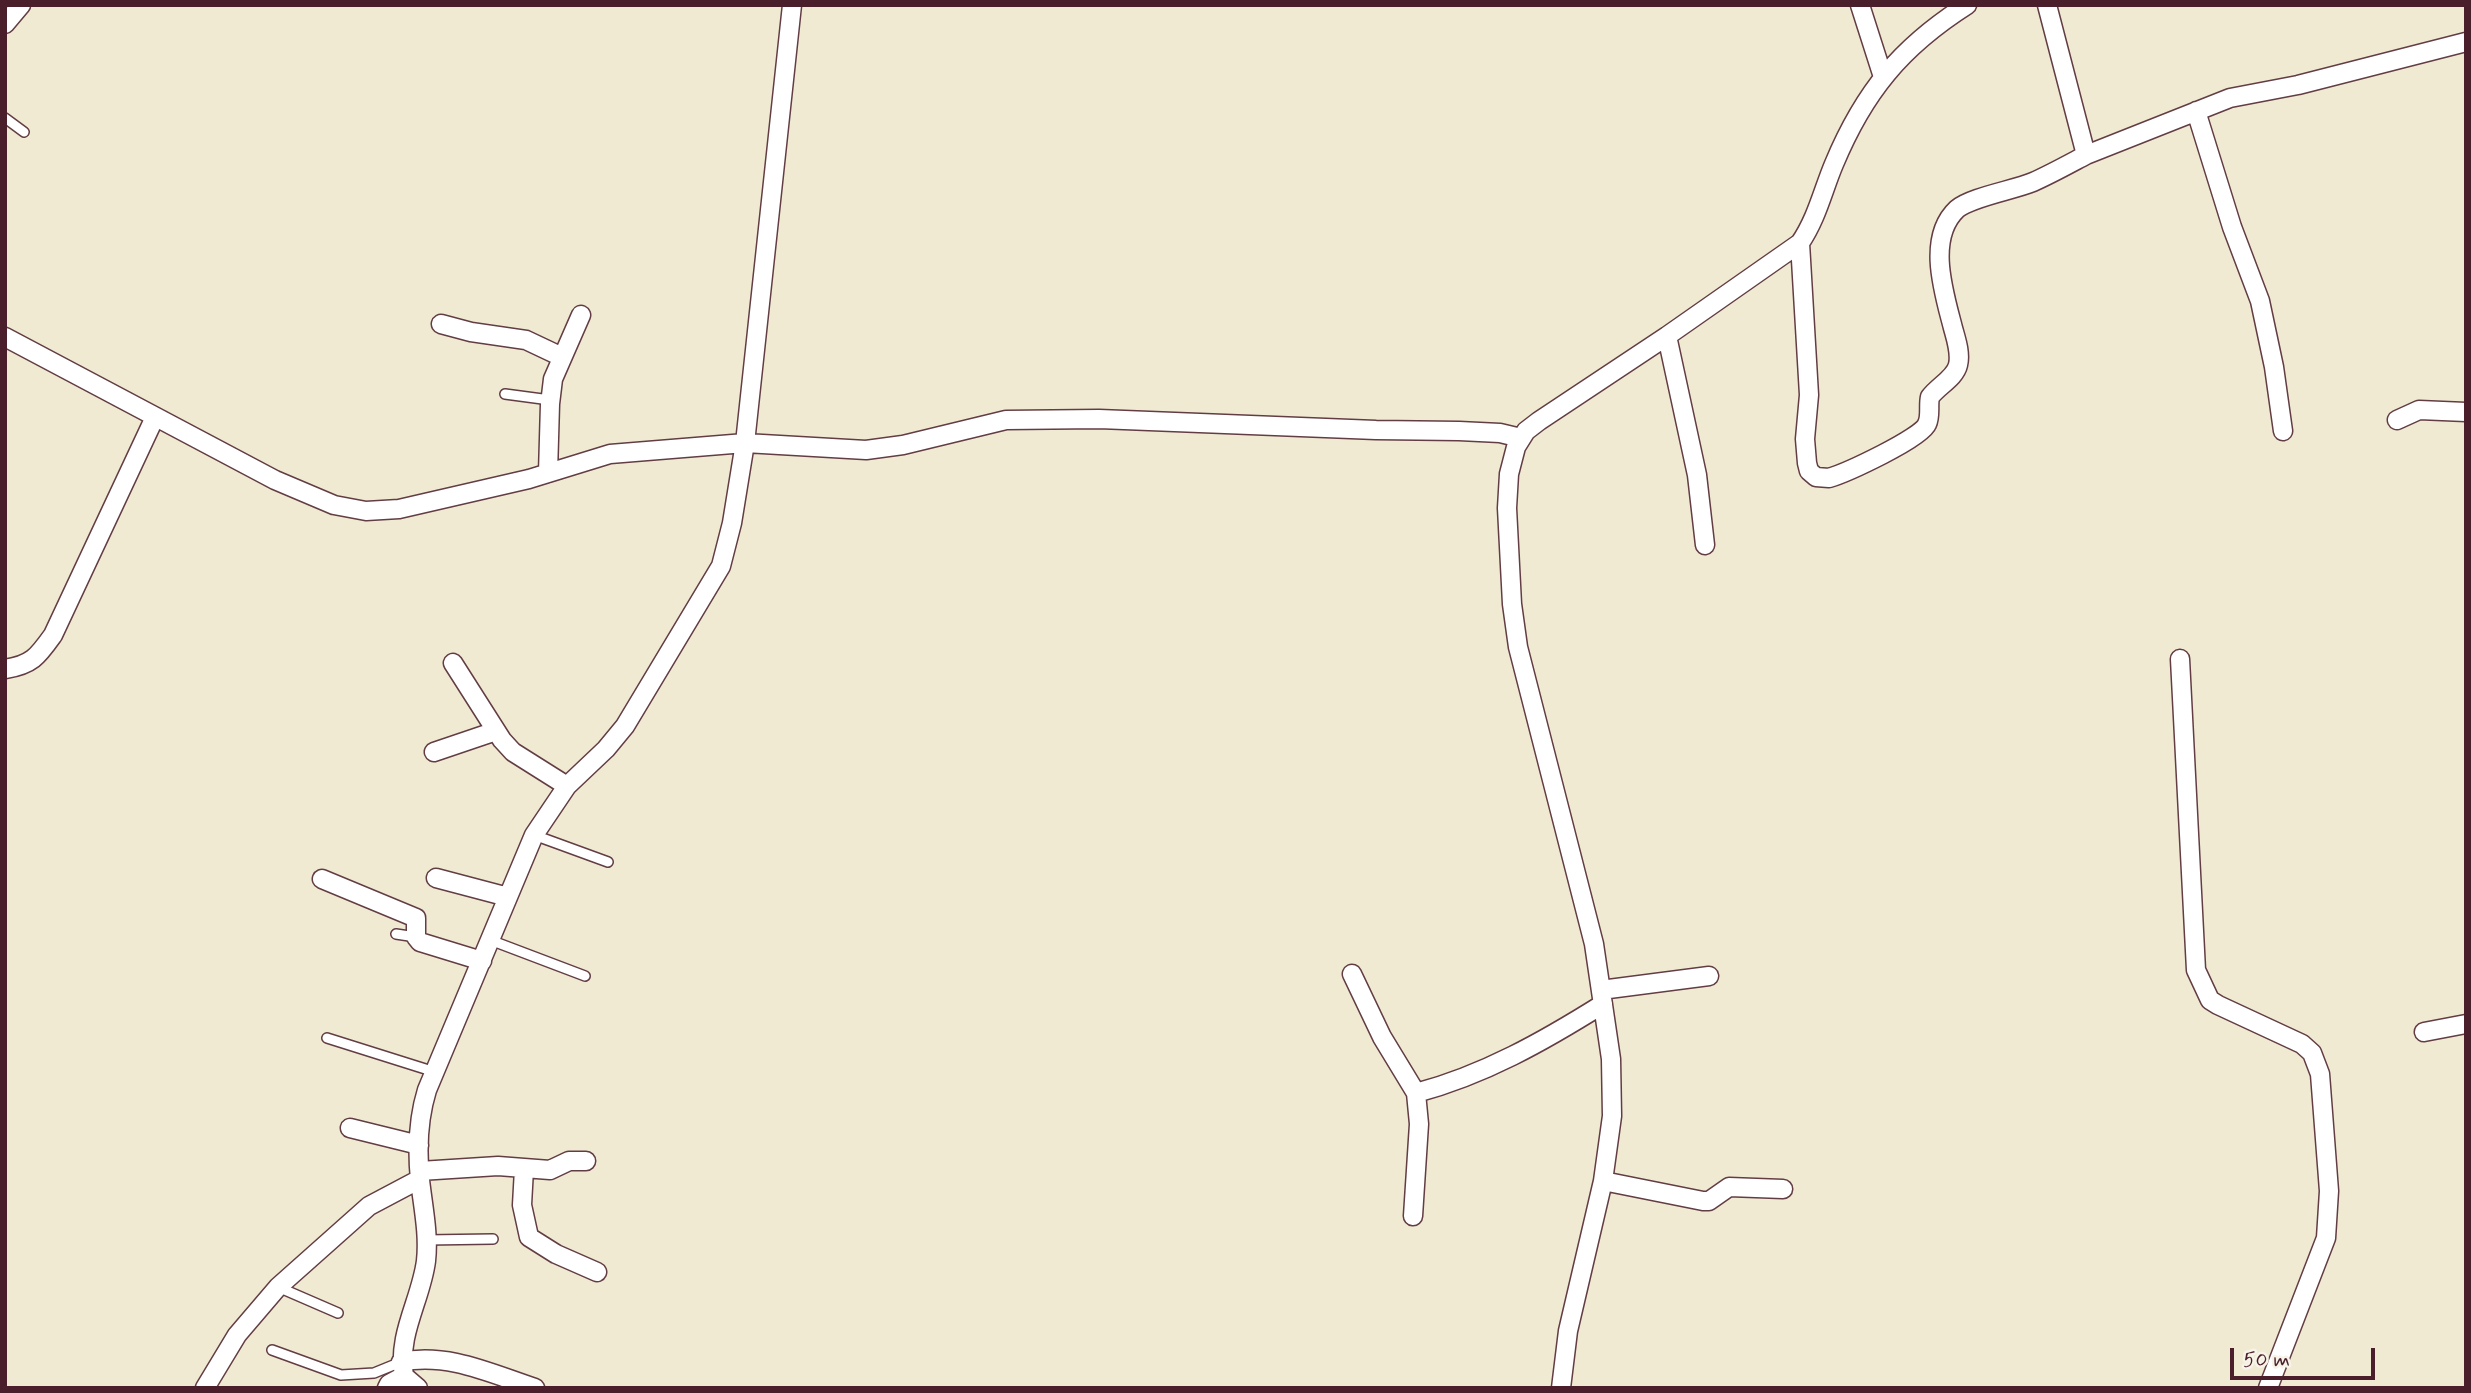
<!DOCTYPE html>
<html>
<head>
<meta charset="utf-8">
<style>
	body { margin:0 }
	#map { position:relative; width:2471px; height:1393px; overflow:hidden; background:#f0ead3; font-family:Mynerve,sans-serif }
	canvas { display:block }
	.frame { position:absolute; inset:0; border:7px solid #4a1f2b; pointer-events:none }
	.scale { position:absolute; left:2230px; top:1348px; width:145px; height:32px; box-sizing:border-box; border:4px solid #4a1f2b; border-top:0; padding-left:9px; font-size:21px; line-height:24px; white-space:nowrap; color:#4a1f2b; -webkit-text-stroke:5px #f7f3e8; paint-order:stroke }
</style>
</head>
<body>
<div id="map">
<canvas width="2471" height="1393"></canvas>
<div class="frame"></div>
<div class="scale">50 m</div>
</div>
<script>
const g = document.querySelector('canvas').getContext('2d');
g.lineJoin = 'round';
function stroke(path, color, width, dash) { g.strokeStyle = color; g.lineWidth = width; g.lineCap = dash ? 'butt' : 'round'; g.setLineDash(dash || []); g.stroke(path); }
const lane = new Path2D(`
	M 5,118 L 24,132
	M 505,394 L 550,400
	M 534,835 L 608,862
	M 396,934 L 416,937
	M 490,940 L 585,976
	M 327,1038 L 435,1072
	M 426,1240 L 493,1239
	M 278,1287 L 338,1313
	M 272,1350 L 341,1375 L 374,1373 L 401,1362`);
const street = new Path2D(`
	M 1860,5 L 1883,77
	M 2047,5 L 2086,155 L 2230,98 L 2298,85 L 2466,42
	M 5,24 L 21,5
	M 2196,111 L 2232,227 L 2260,301 L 2274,367 L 2283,431
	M 1800,243 L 1809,395 L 1805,439 L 1807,463 L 1809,471 L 1816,477 L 1829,478 C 1846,473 1922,438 1927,424 C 1931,416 1928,405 1930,397 C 1938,386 1955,378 1958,365 C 1961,353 1956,339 1953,328 C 1944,293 1926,238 1957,209 C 1971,197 2014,190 2033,182 C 2051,174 2069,164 2086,155
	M 441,324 L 471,332 L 526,340 L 562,357
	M 1667,336 L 1697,475 L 1705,545
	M 5,337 L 275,480 L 334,505 L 366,511 L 399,509 L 529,479 L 610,454 L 745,443 L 866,450 L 903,445 L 1006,420 L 1099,419 L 1376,430 L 1459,431 L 1500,433 L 1521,438
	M 2397,420 L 2419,410 L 2466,412
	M 548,473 L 550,404 L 553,379 L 581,315
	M 2180,659 L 2196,970 L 2210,1000 L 2218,1005 L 2302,1044 L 2312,1053 L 2320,1074 L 2329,1191 L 2326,1238 L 2268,1388
	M 453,663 L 502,740 L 513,752 L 567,786
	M 5,669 C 32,665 38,656 53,635 L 155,417
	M 434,752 L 496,731
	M 436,878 L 508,897
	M 322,879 L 416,918 L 416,937 L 420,942 L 482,961
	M 1352,974 L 1382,1037 L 1416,1093 L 1419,1124 L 1413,1216
	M 1601,990 L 1709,976
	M 2424,1032 L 2466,1024
	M 1416,1093 C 1484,1075 1544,1041 1603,1004
	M 350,1128 L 419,1145
	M 524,1169 L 522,1205 L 529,1237 L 556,1254 L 597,1272
	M 420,1171 L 498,1166 L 550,1170 L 569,1161 L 586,1161
	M 1603,1181 L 1703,1201 L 1709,1201 L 1729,1187 L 1783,1189
	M 401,1362 C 447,1352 492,1374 535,1388
	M 205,1388 L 237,1335 L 278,1287 L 369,1206 L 420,1179
	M 387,1388 L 389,1384 L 404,1376
	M 418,1388 L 404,1376 C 397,1334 421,1300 426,1261 C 429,1234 423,1207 420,1180 C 417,1150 418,1119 427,1090 L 534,835 L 567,786 L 606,749 L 625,726 L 721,566 L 732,523 L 745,443 L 792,5
	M 1561,1388 L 1568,1331 L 1603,1181 L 1612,1116 L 1611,1059 L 1594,944 L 1518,647 L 1512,604 L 1507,508 L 1509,474 L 1516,447 L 1526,431 L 1539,421 L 1667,336 L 1800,243 C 1817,218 1823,190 1834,164 C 1864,92 1901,47 1967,5`);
stroke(lane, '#633d44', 12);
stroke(street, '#633d44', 21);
stroke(lane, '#fff', 9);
stroke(street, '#fff', 18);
</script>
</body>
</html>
